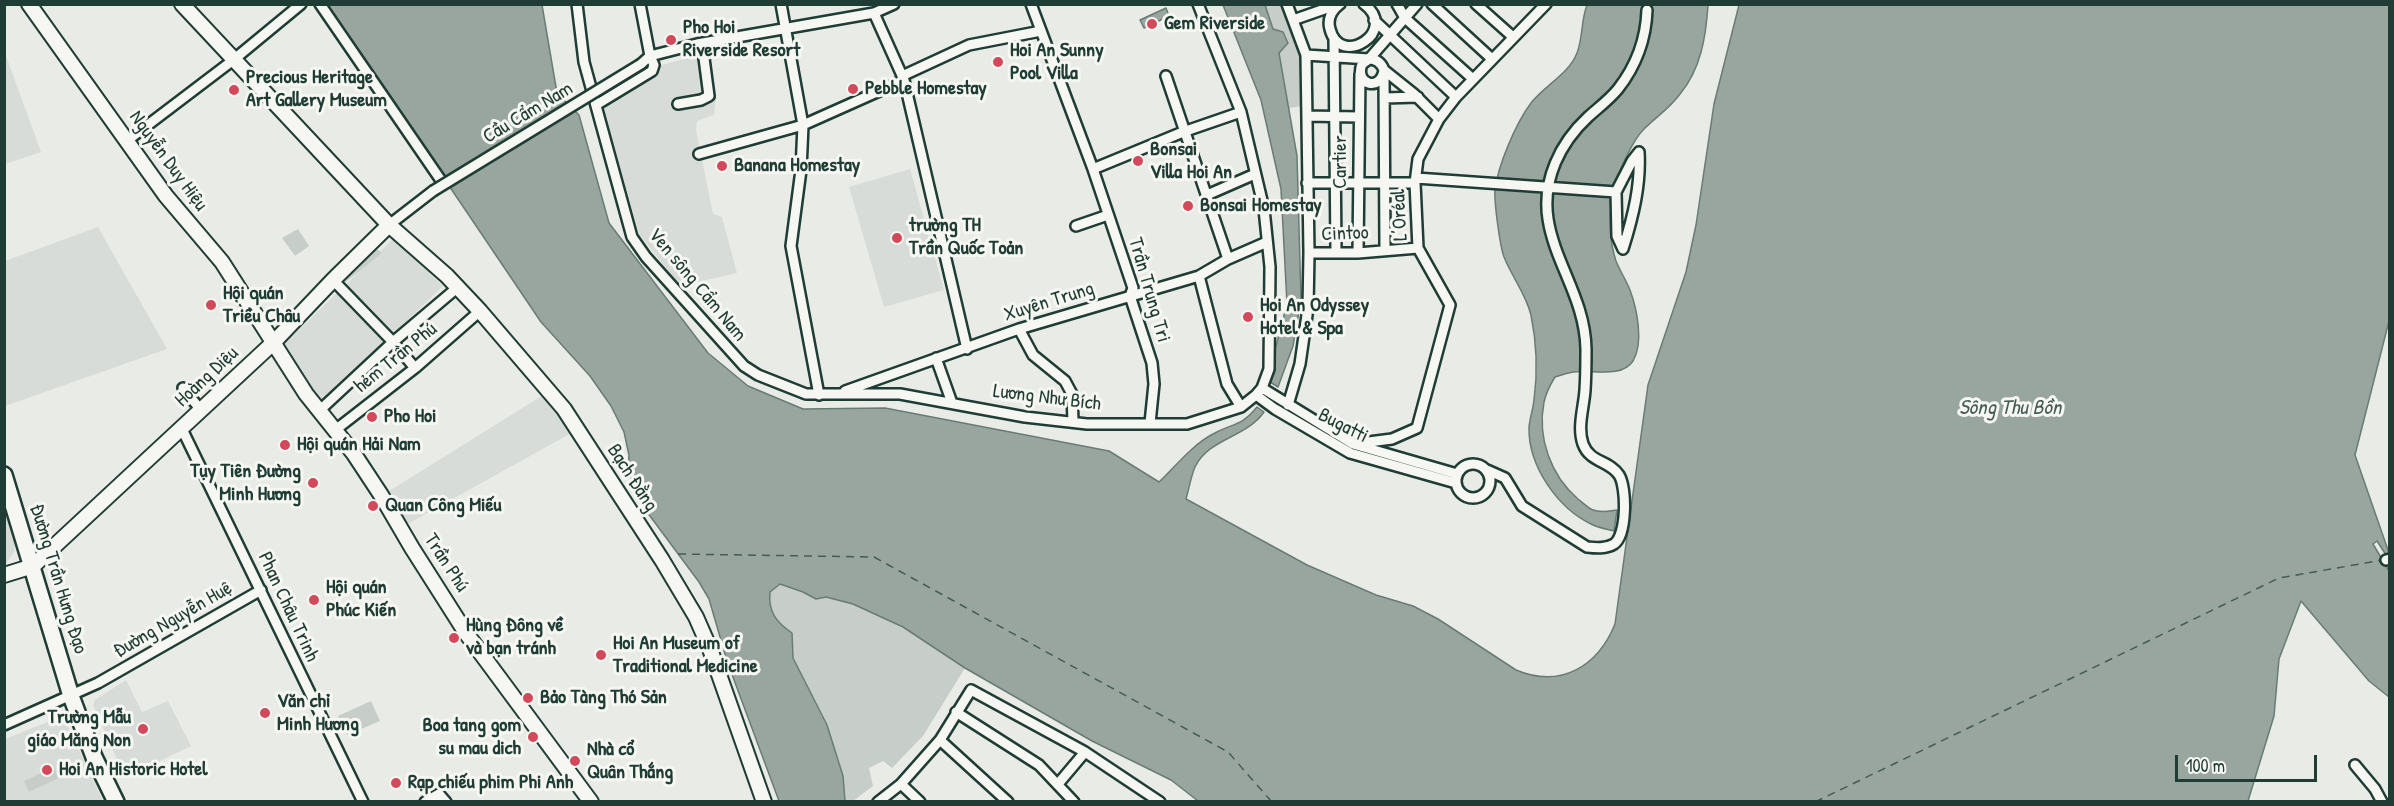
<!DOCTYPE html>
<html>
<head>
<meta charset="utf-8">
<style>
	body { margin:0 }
	#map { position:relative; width:2394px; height:806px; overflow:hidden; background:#e9ebe7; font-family:"Patrick Hand",sans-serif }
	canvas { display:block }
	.frame { position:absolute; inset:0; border:6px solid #1f3d34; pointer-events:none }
	.scale { position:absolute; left:2175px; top:755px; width:142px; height:27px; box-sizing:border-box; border:3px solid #1f3d34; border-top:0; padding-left:8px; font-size:18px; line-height:21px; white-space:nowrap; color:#1f3d34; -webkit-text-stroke:4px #f6f6f2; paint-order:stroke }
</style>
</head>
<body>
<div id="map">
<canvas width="2394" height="806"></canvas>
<div class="frame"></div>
<div class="scale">100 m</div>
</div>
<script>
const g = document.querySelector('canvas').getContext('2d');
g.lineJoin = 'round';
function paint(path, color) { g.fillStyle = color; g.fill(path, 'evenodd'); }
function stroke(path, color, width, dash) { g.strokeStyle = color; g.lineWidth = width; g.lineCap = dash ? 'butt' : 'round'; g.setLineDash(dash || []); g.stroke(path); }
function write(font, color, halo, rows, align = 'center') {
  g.font = font + ' "Patrick Hand",sans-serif'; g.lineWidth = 6; g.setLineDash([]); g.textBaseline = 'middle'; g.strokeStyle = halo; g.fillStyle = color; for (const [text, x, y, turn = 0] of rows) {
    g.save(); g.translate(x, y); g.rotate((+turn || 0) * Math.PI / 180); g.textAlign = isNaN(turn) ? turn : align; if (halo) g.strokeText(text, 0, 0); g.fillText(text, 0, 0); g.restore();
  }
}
paint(new Path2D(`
	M 709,52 L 716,97 L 714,115 L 697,121 L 696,130 L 713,214 L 722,217 L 737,273 L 680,286 L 639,234 L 602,102 L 633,77 L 655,63 L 662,65 Z
	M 5,53 L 41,152 L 5,164 L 4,164 Z
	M 910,169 L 944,290 L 884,307 L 849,187 Z
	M 98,227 L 167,349 L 5,406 L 5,261 Z
	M 394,238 L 443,286 L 323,402 L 281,347 Z
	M 548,392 L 575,431 L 404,526 L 386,493 Z
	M 4,507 L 15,540 L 14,552 L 5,565 Z
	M 126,680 L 142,712 L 168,701 L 191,746 L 125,778 L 93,705 L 95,700 Z
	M 63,716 L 103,801 L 5,802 L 5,739 Z`), '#d8dcd8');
paint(new Path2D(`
	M 1265,5 L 1281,5 L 1303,58 L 1303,106 L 1289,108 L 1279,53 L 1288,42 L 1286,36 L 1273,30 Z
	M 298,229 L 309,246 L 295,256 L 282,238 Z
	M 373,246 L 382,253 L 337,289 L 334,285 Z
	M 780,584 L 803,592 L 816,599 C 853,590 934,647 965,668 L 923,736 L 892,768 L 883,761 L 869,768 L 873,786 L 853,801 L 845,801 L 843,776 L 827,725 L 793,658 L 792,633 C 776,622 768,612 770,592 Z
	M 371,701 L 380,721 L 347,735 L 338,716 Z
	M 54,767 L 59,778 L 29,792 L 24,781 Z`), '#c7cec9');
const water = new Path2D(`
	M 327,5 L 542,5 L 557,93 L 579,115 L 609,223 L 708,353 L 748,386 L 803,409 L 885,408 L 1109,451 L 1159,482 C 1176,466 1192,445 1213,434 C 1232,423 1241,427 1257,407 L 1264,412 C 1246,438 1209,438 1195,467 C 1191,476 1189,489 1186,499 L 1307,565 L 1376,595 L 1413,606 L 1438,619 L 1516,670 C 1561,689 1598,666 1615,624 L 1648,385 L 1686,272 L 1696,225 L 1714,104 L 1739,5 L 2389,5 L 2389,321 L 2355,455 L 2389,553 L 2386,555 L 2377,541 L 2373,544 L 2389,571 L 2389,697 L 2369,681 L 2301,601 L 2279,659 L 2274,716 L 2248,801 L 1198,801 L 1171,780 L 1092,741 L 965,668 L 903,627 L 853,604 L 826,597 L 816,599 L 803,592 L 780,584 L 770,592 C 768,612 776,622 792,633 L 793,658 L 827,725 L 843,776 L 845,801 L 779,801 L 727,661 L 709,599 L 699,582 L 647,512 L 628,471 L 629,455 L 624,432 L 611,406 L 590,376 L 541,322 Z
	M 1223,5 L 1265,5 L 1273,29 L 1283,32 L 1288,43 L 1279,53 L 1297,156 L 1301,300 L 1293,346 L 1278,387 L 1267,380 L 1287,304 L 1281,189 L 1261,100 Z
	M 1587,5 L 1708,5 C 1706,36 1701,69 1680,94 C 1670,108 1656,117 1644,129 C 1632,141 1616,176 1613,194 C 1609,216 1609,240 1616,261 C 1620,271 1626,280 1630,290 C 1637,309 1644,343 1633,361 C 1621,379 1591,369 1573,372 C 1567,373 1561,375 1555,377 C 1550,385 1546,393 1544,402 C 1537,438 1551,476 1578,499 C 1583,503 1588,508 1593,510 C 1601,513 1609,511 1617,510 L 1614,531 C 1607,529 1599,528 1593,525 C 1558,509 1528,466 1529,427 C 1530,418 1533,409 1534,400 C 1538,370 1537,344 1531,315 C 1526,294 1512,277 1504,257 C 1500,246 1494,202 1495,190 C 1498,165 1516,123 1531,103 C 1545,85 1569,74 1577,53 C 1583,38 1581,20 1587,5 Z
	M 1166,8 L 1169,16 L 1144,28 L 1140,20 Z`);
paint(water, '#99a6a0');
stroke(water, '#687c75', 1.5);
stroke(new Path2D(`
	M 678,554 L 874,557 L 1228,752 L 1272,802
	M 1815,802 L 2279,578 L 2383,560`), '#445c54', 1.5, [8, 6]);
const street = new Path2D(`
	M 320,4 L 440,179
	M 577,4 L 584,62 L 632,237 L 646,257 L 744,366 L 758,375 L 806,394 L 900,394 L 1025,417 L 1087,424 L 1187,424 L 1241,407 L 1256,395 L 1262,388 L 1269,369 L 1270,267 L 1264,209 L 1241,112 L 1198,4
	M 781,4 L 803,125 L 801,170 L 791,246 L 819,395
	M 1031,4 L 1093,169 L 1133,288 L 1130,296 L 1152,363 L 1154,384 L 1150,423
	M 1287,4 L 1306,55 L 1309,253 L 1308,308 L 1300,364 L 1288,405
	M 1340,4 C 1332,10 1327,19 1330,29 C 1340,69 1400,31 1364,4
	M 1397,4 L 1405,18 L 1473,79
	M 1432,4 L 1492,59
	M 1476,4 L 1513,37
	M 874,13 L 904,80 L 967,349
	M 1293,20 L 1336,5
	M 1374,20 L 1456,97
	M 1334,38 L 1336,253
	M 1306,55 L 1369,59 C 1376,59 1381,62 1384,70 C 1381,92 1354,85 1362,64 L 1369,59 L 1417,4
	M 641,64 L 650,56 L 697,44 L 874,13 L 894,4
	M 1384,70 L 1414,94 L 1439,119
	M 1384,75 L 1385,250
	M 902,76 L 969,45 L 1041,31
	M 1166,76 L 1228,259
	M 1384,98 L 1418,97
	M 678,104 L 701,100 L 709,96 L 702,43
	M 596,105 L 652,71 L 654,65 L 650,56 L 640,4
	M 1307,116 L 1359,117
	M 128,140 L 232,61 L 301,4
	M 699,154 L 803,125 L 904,80
	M 1093,169 L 1183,132 L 1241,112
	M 1416,178 L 1616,192 L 1632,161 L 1639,152 C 1641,185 1633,217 1623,249 L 1617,236 L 1616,192
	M 1307,183 L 1415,183
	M 1207,195 L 1255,174
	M 389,225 L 433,191
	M 1076,226 L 1108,215
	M 1309,253 L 1358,253 L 1418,248
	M 1358,253 L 1360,74
	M 1199,276 L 1227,384 L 1241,407
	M 1019,329 L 1033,355 L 1065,381 L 1072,394 L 1073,421
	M 936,358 L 952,403
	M 415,368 L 393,342 L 458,287
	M 183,388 L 200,409
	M 1262,388 L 1353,444 L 1457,474
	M 845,391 L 1019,329 L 1199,276 L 1228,259 L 1267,242
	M 1256,395 L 1275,409 L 1350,453 L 1456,483
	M 319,411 L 393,342 L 333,280
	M 181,427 L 363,802
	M 334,431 L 415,368 L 480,311
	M 1353,444 L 1392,439 L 1417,428 L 1450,305 L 1418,248 L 1415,183 L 1418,159 L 1439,119 L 1456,97 L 1546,4
	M1456 481a17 17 0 1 1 34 0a17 17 0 1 1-34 0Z
	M 1487,470 L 1505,478 L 1522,506 L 1587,547 C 1596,548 1606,549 1614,544 C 1627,535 1627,488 1619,475 C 1609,460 1590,463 1583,444 C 1577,427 1584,407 1585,390 C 1586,376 1586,362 1586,349 C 1585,299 1555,264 1548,219 C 1542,180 1560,143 1588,117 C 1598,108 1609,100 1618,89 C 1636,66 1646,39 1647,10
	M 2386,560 L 2390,559
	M 956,712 L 1039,765 L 1074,802
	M 4,725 L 98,683 L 261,590
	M 940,740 L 1008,802
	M 2355,765 L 2375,789 L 2382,802
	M 901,784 L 920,802
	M 1058,784 L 1085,752
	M 425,802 L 439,794 L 446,802
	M 878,802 L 901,784 L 940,740 L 971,690 L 1085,752 L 1160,802`);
const secondary = new Path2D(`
	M 29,4 L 166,196 L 222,262 L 306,394 L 354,454 L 381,495 L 412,548 L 466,633 L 591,802
	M 182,4 L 389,225 L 447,276 L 480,311 L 564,409 L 662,560 L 696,617 L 710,649 L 764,802
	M 4,575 L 33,566 L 273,343 L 333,280 L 389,225`);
const primary = new Path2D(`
	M 4,475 L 71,696 L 94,757 L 116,802`);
stroke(street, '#1f3d34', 14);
stroke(secondary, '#1f3d34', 18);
stroke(primary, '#1f3d34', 20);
stroke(street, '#f6f6f2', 9);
stroke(secondary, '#f6f6f2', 14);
stroke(primary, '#f6f6f2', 15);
const streetBridge = new Path2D(`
	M 433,191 L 641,64`);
stroke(streetBridge, '#1f3d34', 14, []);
stroke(streetBridge, '#f6f6f2', 9);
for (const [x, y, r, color] of [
	[1152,24,6,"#d1495b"],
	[671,40,6,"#d1495b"],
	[998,62,6,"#d1495b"],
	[853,89,6,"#d1495b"],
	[234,90,6,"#d1495b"],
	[1138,161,6,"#d1495b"],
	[722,166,6,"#d1495b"],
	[1188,206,6,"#d1495b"],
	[897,238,6,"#d1495b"],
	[211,305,6,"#d1495b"],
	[1248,317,6,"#d1495b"],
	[372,417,6,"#d1495b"],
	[285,445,6,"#d1495b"],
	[313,483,6,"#d1495b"],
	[373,506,6,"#d1495b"],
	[314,600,6,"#d1495b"],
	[454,638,6,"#d1495b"],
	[601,655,6,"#d1495b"],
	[528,698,6,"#d1495b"],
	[265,713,6,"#d1495b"],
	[143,729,6,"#d1495b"],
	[533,737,6,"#d1495b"],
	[575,761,6,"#d1495b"],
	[47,770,6,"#d1495b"],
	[396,783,6,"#d1495b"]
]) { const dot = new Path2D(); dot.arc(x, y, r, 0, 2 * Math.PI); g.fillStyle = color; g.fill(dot); stroke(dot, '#f6f6f2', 2); }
write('bold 20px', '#1f3d34', '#f6f6f2', [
	["Gem Riverside",1164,24],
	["Pho Hoi",683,28],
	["Riverside Resort",683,51],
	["Hoi An Sunny",1010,51],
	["Pool Villa",1010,74],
	["Precious Heritage",246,78],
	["Art Gallery Museum",246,101],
	["Pebble Homestay",865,89],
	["Bonsai",1150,150],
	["Villa Hoi An",1150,173],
	["Banana Homestay",734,166],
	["Bonsai Homestay",1200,206],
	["trường TH",909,226],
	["Trần Quốc Toản",909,249],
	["Hội quán",223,294],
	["Triều Châu",223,317],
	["Hoi An Odyssey",1260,306],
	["Hotel & Spa",1260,329],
	["Pho Hoi",384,417],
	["Hội quán Hải Nam",297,445],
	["Tụy Tiên Đường",301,472,"right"],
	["Minh Hương",301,495,"right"],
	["Quan Công Miếu",385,506],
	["Hội quán",326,588],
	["Phúc Kiến",326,611],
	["Hùng Đông về",466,626],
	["và bạn tránh",466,649],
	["Hoi An Museum of",613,644],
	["Traditional Medicine",613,667],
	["Bảo Tàng Thó Sản",540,698],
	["Văn chỉ",277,702],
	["Minh Hương",277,725],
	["Trường Mẫu",131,718,"right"],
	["giáo Măng Non",131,741,"right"],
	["Boa tang gom",521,726,"right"],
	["su mau dich",521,749,"right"],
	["Nhà cổ",587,750],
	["Quân Thắng",587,773],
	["Hoi An Historic Hotel",59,770],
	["Rạp chiếu phim Phi Anh",408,783]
], 'left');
write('20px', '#1f3d34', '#f6f6f2', [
	["Cầu Cẩm Nam",528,113,-31],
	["Nguyễn Duy Hiệu",168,161,54],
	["Cartier",1341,162,-90],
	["L’Oréal",1400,215,-93],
	["Cintoo",1345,234,-2],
	["Ven sông Cẩm Nam",697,285,50],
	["Trần Trung Tri",1149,290,74],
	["Xuyên Trung",1049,302,-17],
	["hẻm Trần Phú",396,358,-39],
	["Hoàng Diệu",207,377,-43],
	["Lương Như Bích",1047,398,7],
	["Bugatti",1343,426,27],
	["Bạch Đằng",632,478,57],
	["Trần Phú",446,563,57],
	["Đường Trần Hưng Đạo",58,579,73],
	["Phan Châu Trinh",288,607,65],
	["Đường Nguyễn Huệ",173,620,-30]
]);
write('italic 21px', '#445c54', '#f6f6f2', [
	["Sông Thu Bồn",2010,408]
]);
</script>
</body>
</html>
